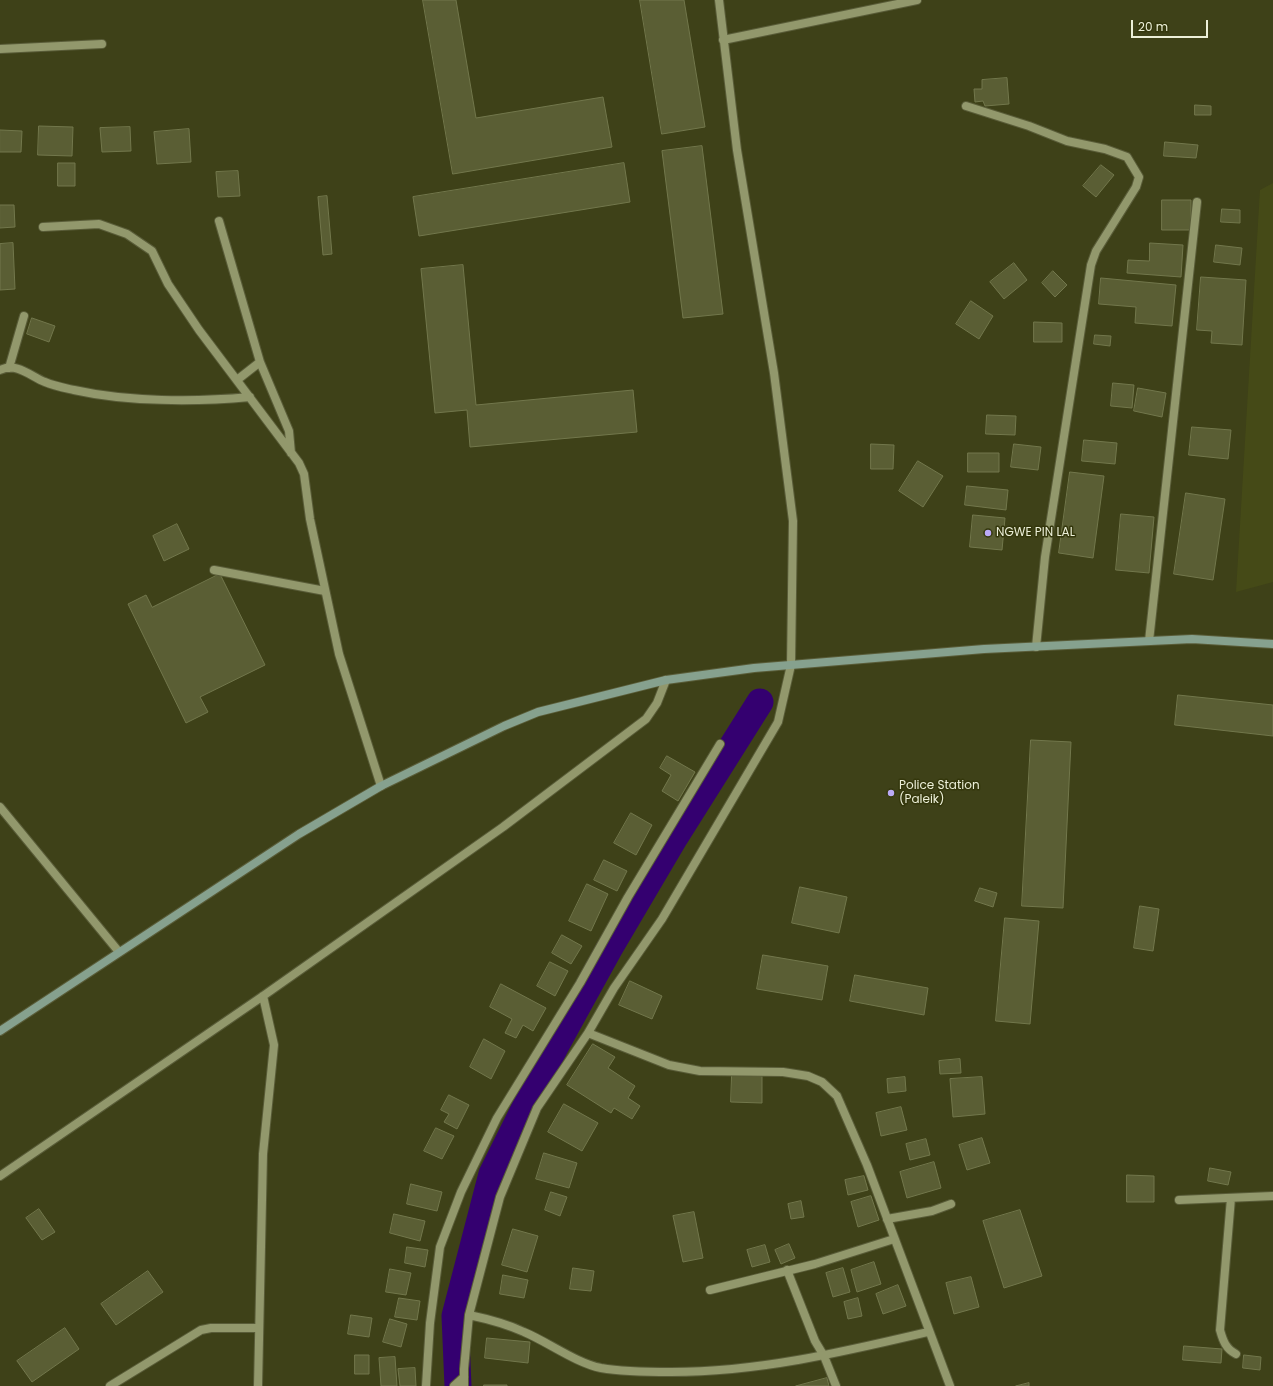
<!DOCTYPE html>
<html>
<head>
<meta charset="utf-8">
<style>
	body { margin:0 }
	#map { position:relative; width:1273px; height:1386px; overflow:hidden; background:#3e4118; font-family:Poppins,sans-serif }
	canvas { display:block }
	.scale { position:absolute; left:1131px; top:20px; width:77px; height:18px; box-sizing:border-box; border:2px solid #ecefd8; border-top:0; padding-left:5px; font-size:12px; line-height:14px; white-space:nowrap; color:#ecefd8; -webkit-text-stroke:3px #34370c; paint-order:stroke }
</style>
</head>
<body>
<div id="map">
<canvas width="1273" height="1386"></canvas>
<div class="scale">20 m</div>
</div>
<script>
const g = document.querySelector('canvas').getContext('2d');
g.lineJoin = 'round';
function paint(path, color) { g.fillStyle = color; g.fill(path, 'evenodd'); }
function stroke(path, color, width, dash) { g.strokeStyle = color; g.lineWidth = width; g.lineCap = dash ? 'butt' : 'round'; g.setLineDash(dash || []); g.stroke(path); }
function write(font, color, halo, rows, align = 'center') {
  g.font = font + ' Poppins,sans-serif'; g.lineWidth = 3; g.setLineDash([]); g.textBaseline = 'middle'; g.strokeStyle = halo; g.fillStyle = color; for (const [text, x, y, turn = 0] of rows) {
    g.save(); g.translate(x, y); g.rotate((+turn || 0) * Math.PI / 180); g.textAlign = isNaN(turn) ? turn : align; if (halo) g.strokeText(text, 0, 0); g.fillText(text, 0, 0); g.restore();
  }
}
paint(new Path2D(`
	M 1273,183 L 1273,582 L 1236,592 L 1260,190 Z`), '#454a17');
stroke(new Path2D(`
	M 458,1386 L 455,1316 L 492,1174 L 555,1047 L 609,949 L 675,837 L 760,702`), '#340070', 27);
const building = new Path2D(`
	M 423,0 L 456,0 L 476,118 L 603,97 L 612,147 L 453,174 Z
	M 640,0 L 684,0 L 705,127 L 662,134 Z
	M 1007,78 L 1009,104 L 985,106 L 983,101 L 975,102 L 974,89 L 982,89 L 982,80 Z
	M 1195,105 L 1211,106 L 1211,115 L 1195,115 Z
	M 39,126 L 73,127 L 72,156 L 38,155 Z
	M 130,127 L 131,151 L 102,152 L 100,128 Z
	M 189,129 L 191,162 L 157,164 L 154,132 Z
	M 0,130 L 22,131 L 21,152 L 0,152 Z
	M 1165,142 L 1198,145 L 1196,158 L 1164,156 Z
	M 702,146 L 723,314 L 683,318 L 662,151 Z
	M 58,163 L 75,163 L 75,186 L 58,186 Z
	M 624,163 L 630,202 L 419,236 L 413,197 Z
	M 1101,165 L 1114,175 L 1096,197 L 1083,186 Z
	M 238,171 L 240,196 L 218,197 L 216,172 Z
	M 327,196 L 332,254 L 323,255 L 318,197 Z
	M 1162,200 L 1191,200 L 1191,230 L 1162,230 Z
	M 0,205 L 14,205 L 15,227 L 0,228 Z
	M 1222,209 L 1240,210 L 1240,223 L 1221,222 Z
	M 13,243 L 15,289 L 0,290 L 0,244 Z
	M 1150,243 L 1183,245 L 1181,277 L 1127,273 L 1128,260 L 1149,261 Z
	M 1216,245 L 1242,248 L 1240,265 L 1214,262 Z
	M 1014,263 L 1027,280 L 1004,299 L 990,282 Z
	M 463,265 L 476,405 L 633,390 L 637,432 L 470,447 L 467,410 L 435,413 L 421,269 Z
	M 1053,271 L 1067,285 L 1055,297 L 1042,283 Z
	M 1201,277 L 1246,280 L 1242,345 L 1211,343 L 1212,331 L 1197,330 Z
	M 1101,278 L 1176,285 L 1172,326 L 1135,323 L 1136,307 L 1099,304 Z
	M 971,301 L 993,316 L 979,339 L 956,324 Z
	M 32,318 L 55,326 L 49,342 L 27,334 Z
	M 1034,322 L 1062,323 L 1062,342 L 1034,342 Z
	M 1095,335 L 1111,336 L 1110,346 L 1094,344 Z
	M 1113,383 L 1134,385 L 1132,408 L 1111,406 Z
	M 1138,388 L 1166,393 L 1162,417 L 1134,411 Z
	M 987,415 L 1016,416 L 1015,435 L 986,434 Z
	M 1192,427 L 1231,430 L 1228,459 L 1189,455 Z
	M 1084,440 L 1117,443 L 1115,464 L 1082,461 Z
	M 871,444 L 894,445 L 893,469 L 871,469 Z
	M 1014,444 L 1041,447 L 1038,470 L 1011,467 Z
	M 968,453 L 999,453 L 999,472 L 968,472 Z
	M 918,461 L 943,476 L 923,507 L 899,491 Z
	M 1070,472 L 1104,476 L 1093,558 L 1059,553 Z
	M 967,486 L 1008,490 L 1006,510 L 965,505 Z
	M 1186,493 L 1225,499 L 1213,580 L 1174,574 Z
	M 1121,514 L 1154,517 L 1149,573 L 1116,570 Z
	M 973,515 L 1005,518 L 1002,550 L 970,547 Z
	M 177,524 L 189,549 L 164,561 L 153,536 Z
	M 220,574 L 265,665 L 200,697 L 208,712 L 186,723 L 128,604 L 146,595 L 152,607 Z
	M 1178,695 L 1273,705 L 1273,736 L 1175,725 Z
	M 1031,740 L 1071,742 L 1063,908 L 1022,906 Z
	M 667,756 L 695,772 L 678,801 L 662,791 L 671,775 L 660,768 Z
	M 631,813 L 652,825 L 636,855 L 614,843 Z
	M 604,860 L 627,871 L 617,891 L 594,880 Z
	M 587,884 L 608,894 L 591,931 L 569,921 Z
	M 800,887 L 847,897 L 839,933 L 792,923 Z
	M 980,888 L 997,893 L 993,907 L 975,901 Z
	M 1140,906 L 1159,909 L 1153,951 L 1134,948 Z
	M 1005,918 L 1039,921 L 1030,1024 L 996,1021 Z
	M 562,935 L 582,946 L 571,964 L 552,953 Z
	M 763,955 L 828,966 L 822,1000 L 757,989 Z
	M 550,962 L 568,971 L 555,996 L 537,986 Z
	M 855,975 L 928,988 L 924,1015 L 850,1001 Z
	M 630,981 L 662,996 L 652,1019 L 619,1005 Z
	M 501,984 L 546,1008 L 533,1031 L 523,1025 L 516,1038 L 505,1033 L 512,1019 L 490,1007 Z
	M 484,1039 L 505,1051 L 491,1079 L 470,1067 Z
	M 593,1044 L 615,1057 L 608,1068 L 635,1086 L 628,1098 L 640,1106 L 632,1119 L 614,1108 L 611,1113 L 567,1085 Z
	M 960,1059 L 961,1073 L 940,1074 L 939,1061 Z
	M 732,1075 L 762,1076 L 762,1103 L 731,1102 Z
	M 905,1077 L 906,1091 L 888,1093 L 887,1079 Z
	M 982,1077 L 985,1114 L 953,1117 L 950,1079 Z
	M 449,1095 L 469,1105 L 457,1129 L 444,1122 L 449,1114 L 441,1110 Z
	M 564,1104 L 598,1123 L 582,1151 L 548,1132 Z
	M 901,1107 L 907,1130 L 881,1136 L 876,1113 Z
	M 436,1128 L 454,1136 L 442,1159 L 424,1151 Z
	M 982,1138 L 990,1163 L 967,1170 L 959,1145 Z
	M 926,1139 L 930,1155 L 910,1160 L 906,1144 Z
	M 544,1153 L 577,1163 L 569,1188 L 536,1179 Z
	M 934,1162 L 941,1188 L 907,1198 L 900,1172 Z
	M 1210,1168 L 1231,1172 L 1228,1185 L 1208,1181 Z
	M 1127,1175 L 1154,1176 L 1154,1202 L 1127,1202 Z
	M 864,1176 L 868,1190 L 848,1195 L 845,1180 Z
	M 411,1184 L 442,1192 L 437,1211 L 407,1204 Z
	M 551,1192 L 567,1197 L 560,1216 L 545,1210 Z
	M 871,1196 L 879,1220 L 858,1227 L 851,1202 Z
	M 801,1201 L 804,1217 L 791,1219 L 788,1204 Z
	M 39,1209 L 55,1232 L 42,1240 L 26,1218 Z
	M 1020,1210 L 1042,1276 L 1004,1288 L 983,1221 Z
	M 694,1212 L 703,1258 L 683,1262 L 673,1216 Z
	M 394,1214 L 425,1221 L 420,1241 L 390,1233 Z
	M 513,1229 L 538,1236 L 527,1272 L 502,1265 Z
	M 789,1244 L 795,1258 L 781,1264 L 775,1250 Z
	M 765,1245 L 770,1262 L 752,1267 L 747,1250 Z
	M 407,1247 L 428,1250 L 425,1267 L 405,1263 Z
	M 874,1262 L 881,1284 L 857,1292 L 851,1270 Z
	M 573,1268 L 594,1271 L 591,1291 L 570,1289 Z
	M 843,1268 L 850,1292 L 833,1297 L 826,1273 Z
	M 390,1269 L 411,1273 L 406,1295 L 386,1292 Z
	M 148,1271 L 163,1292 L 116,1325 L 101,1304 Z
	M 503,1275 L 528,1280 L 524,1298 L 500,1294 Z
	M 971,1277 L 979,1307 L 954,1314 L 946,1283 Z
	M 898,1285 L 906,1306 L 883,1314 L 876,1294 Z
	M 399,1298 L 420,1301 L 417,1320 L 395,1317 Z
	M 858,1298 L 862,1316 L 848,1319 L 844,1302 Z
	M 351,1315 L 372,1318 L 369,1337 L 348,1334 Z
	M 390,1319 L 407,1324 L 401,1347 L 383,1342 Z
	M 65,1328 L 79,1349 L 32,1382 L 17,1361 Z
	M 487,1338 L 530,1342 L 528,1363 L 485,1358 Z
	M 1184,1346 L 1222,1349 L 1221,1363 L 1183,1360 Z
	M 355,1355 L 369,1355 L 369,1374 L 355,1374 Z
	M 1244,1355 L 1261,1357 L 1260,1370 L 1243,1368 Z
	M 395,1357 L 397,1386 L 381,1386 L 379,1358 Z
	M 415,1368 L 416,1386 L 400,1386 L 398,1369 Z
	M 827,1378 L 829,1386 L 796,1386 Z
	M 1029,1383 L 1029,1386 L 1016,1386 Z
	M 484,1385 L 507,1385 L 507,1386 L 484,1386 Z`);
paint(building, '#5a5e34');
stroke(building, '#72774c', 1);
const lane = new Path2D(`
	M 214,570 L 325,591
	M 887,1219 L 932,1211 L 951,1204
	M 787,1270 L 815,1341 L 824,1356
	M 710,1290 L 815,1264 L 894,1239`);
const street = new Path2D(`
	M 723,40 L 917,0
	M 0,49 L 102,44
	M 966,106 L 1029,126 L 1067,141 L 1105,149 L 1127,157 L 1139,177 L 1136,187 L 1096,251 L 1091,265 L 1045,557 L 1036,647
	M 219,221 L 260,362 L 237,380
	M 43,227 L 99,224 L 127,234 L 152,251 L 168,284 L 199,330 L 299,463 L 304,474 L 310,519 L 339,654 L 381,786
	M 260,362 L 289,431 L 291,453
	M 9,368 L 24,316
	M 0,370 C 17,362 30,376 45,382 C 54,386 65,388 74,390 C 128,402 195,402 250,397
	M 1149,641 L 1197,202
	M 0,807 L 119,952
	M 588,1033 L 669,1065 L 700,1071 L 783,1072 L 808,1076 L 822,1082 L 837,1096 L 867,1165 L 950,1386
	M 0,1176 L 263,996 L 503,827 L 646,719 L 657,703 L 666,680
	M 1231,1198 L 1220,1330 C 1223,1341 1226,1349 1236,1354
	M 1179,1200 L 1273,1196
	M 469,1315 C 488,1319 507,1324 524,1332 C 548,1342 576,1363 601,1368 C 624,1372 648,1372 671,1372 C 759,1372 843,1352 928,1332
	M 824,1356 L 836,1386
	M 110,1386 L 201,1330 L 211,1328 L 258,1328
	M 258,1386 L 263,1154 L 274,1045 L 263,996
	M 426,1386 L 430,1323 L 440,1247 L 461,1192 L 497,1118 L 580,983 L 628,897 L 720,744
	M 454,1386 L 464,1377
	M 464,1386 L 464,1369 L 469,1315 L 500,1197 L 537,1108 L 588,1033 L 614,988 L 662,919 L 778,722 L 791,665 L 793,521 L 774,373 L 737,150 L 719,0`);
const secondary = new Path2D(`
	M 0,1031 L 299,834 L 381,786 L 504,726 L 538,712 L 666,680 L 754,668 L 984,649 L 1192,639 L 1273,644`);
stroke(lane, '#595c38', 10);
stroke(street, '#595c38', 10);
stroke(secondary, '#595c38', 10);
stroke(lane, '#92986c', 8);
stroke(street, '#92986c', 8);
stroke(secondary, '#86a18e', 8);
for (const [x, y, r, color] of [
	[988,533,4,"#bbaaf6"],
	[891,793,4,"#bbaaf6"]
]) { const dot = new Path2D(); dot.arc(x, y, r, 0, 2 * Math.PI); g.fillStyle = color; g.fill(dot); stroke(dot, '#34370c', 1.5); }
write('12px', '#ecefd8', '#34370c', [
	["NGWE PIN LAL",996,533],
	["Police Station",899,786],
	["(Paleik)",899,800]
], 'left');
</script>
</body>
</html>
